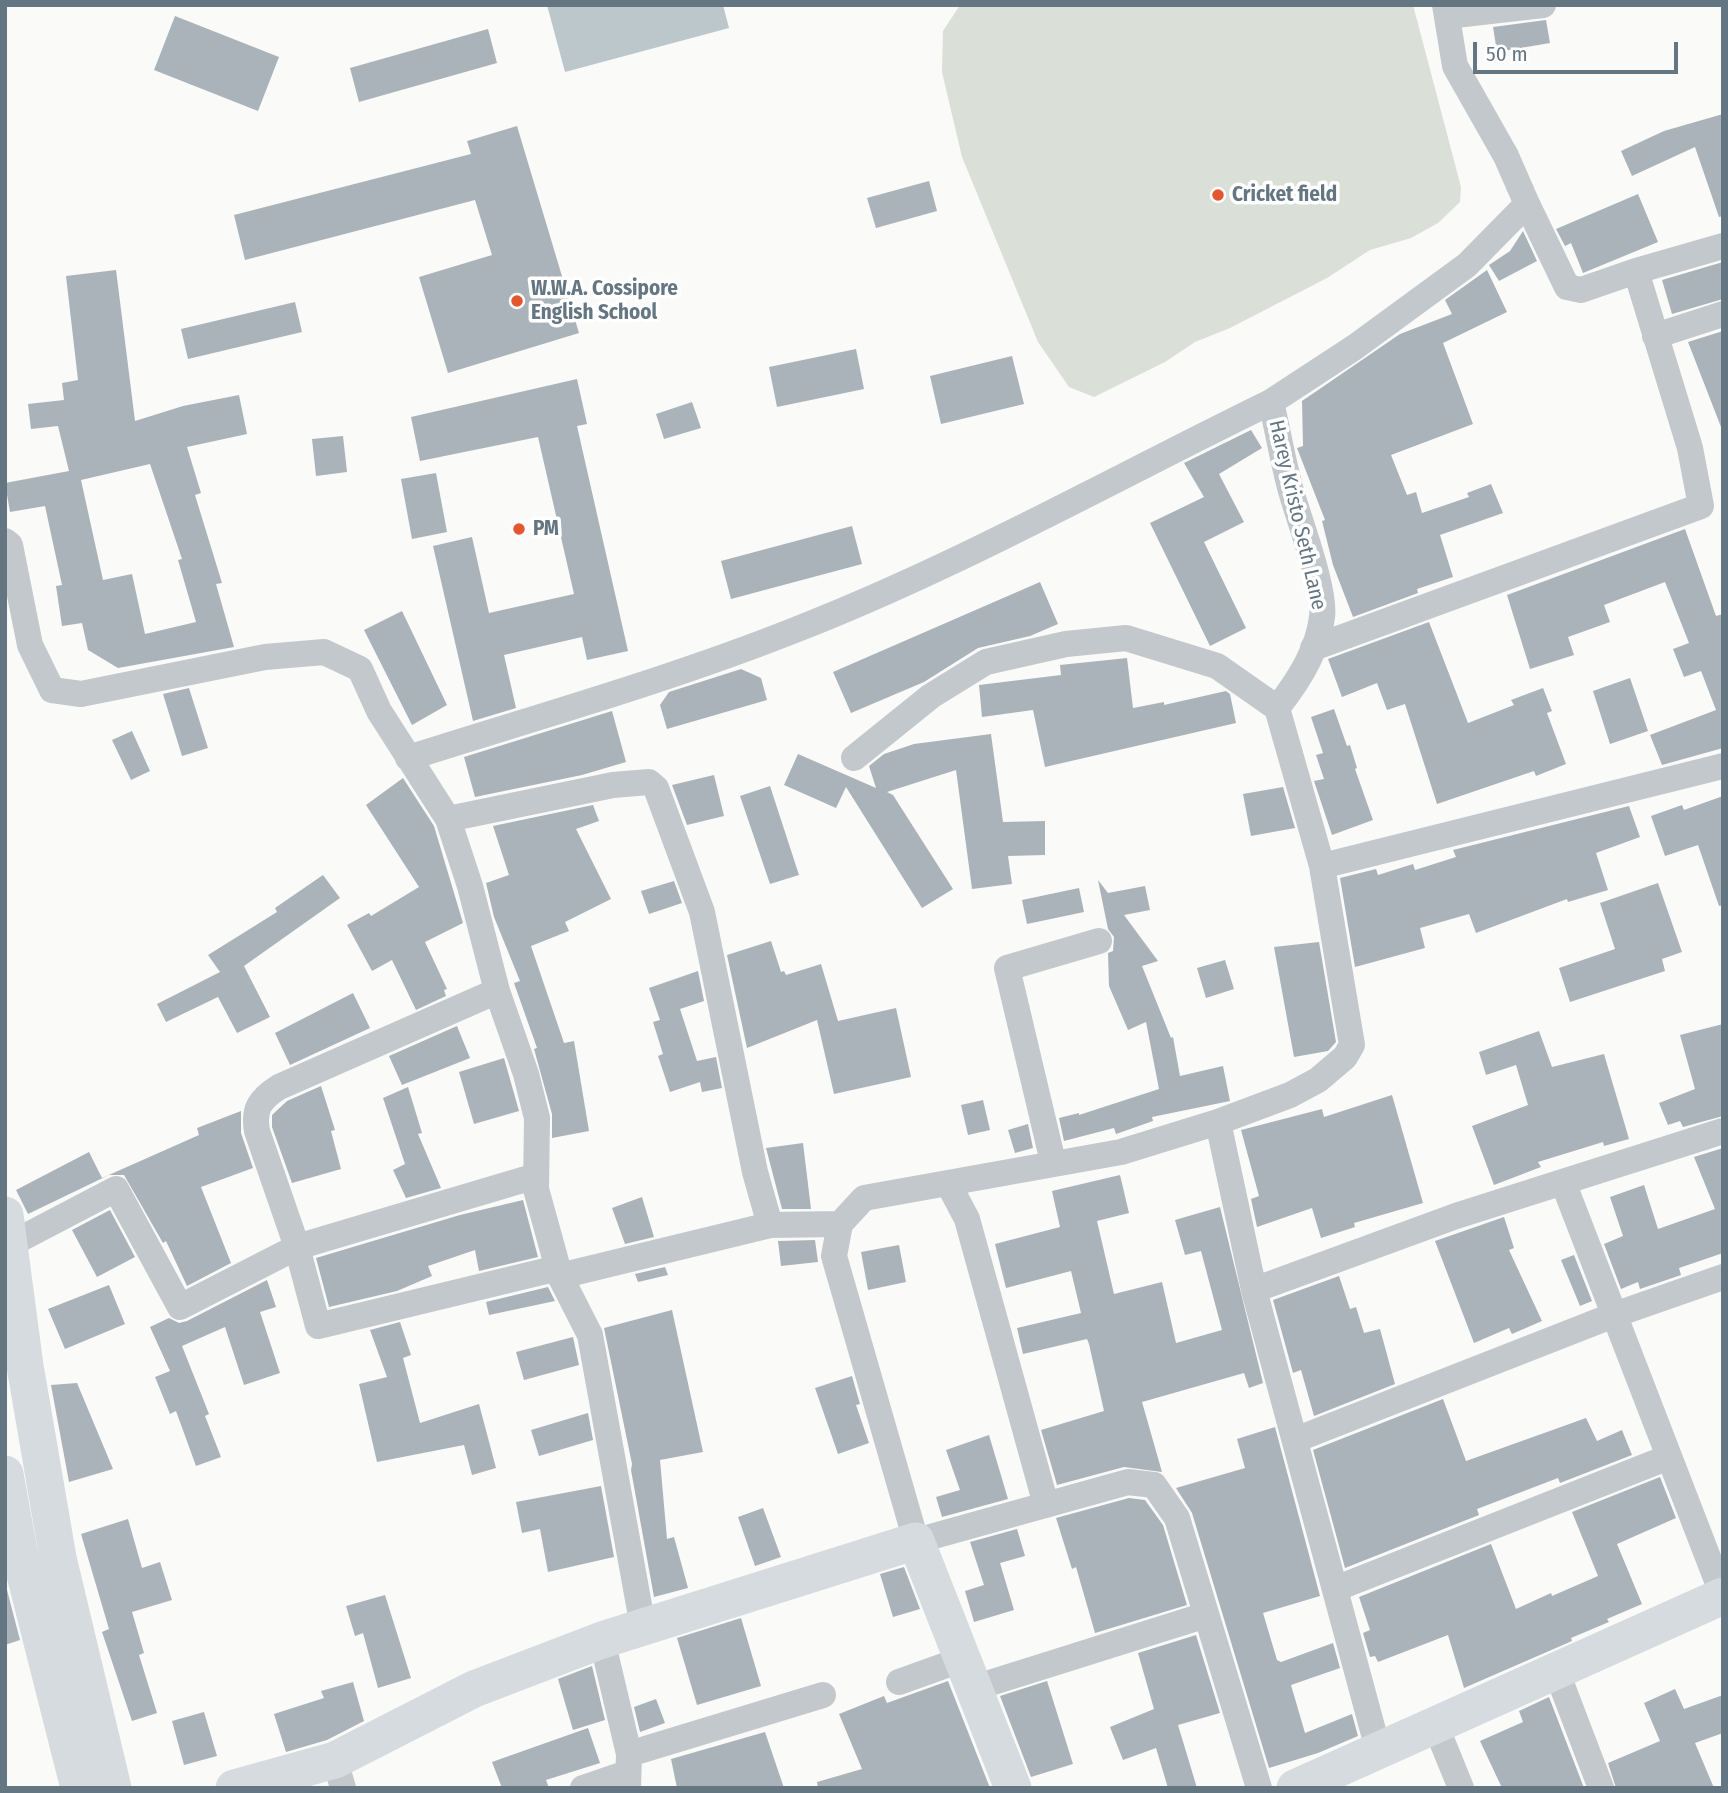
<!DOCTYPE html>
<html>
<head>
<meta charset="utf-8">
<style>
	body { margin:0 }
	#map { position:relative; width:1728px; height:1793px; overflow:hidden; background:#fafaf8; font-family:"Fira Sans Condensed",sans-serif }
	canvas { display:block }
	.frame { position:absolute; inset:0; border:7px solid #657683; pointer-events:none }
	.scale { position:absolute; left:1473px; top:42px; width:205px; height:32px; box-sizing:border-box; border:4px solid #657683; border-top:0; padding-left:9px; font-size:21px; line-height:24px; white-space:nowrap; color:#657683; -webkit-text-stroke:5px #fff; paint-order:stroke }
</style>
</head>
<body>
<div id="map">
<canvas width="1728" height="1793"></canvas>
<div class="frame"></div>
<div class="scale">50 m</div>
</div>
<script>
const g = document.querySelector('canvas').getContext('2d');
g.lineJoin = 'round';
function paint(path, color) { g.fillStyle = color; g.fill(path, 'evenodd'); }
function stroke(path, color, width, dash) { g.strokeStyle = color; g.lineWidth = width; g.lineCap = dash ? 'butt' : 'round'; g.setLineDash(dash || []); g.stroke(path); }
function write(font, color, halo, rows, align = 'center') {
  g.font = font + ' "Fira Sans Condensed",sans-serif'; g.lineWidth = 7; g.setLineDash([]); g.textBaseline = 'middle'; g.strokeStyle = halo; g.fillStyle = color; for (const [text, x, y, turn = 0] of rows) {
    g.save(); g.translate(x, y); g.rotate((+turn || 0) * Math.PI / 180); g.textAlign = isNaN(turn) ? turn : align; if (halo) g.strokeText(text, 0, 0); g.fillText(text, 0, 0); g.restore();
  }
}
paint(new Path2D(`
	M 960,5 L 1413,5 L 1461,187 L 1460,202 L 1438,223 L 1411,238 L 1370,250 L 1327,278 L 1230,328 L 1195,342 L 1165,362 L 1094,397 L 1069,387 L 1038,342 L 962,157 L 942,72 L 943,31 Z`), '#dadfd7');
paint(new Path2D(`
	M 547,5 L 723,5 L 729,28 L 565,72 Z`), '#bbc7cb');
paint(new Path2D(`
	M 175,16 L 279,57 L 258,111 L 154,70 Z
	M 1546,20 L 1550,43 L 1497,52 L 1493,27 Z
	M 488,29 L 497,63 L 359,102 L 350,68 Z
	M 1723,114 L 1723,216 L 1719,217 L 1695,147 L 1632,176 L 1621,151 L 1664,131 Z
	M 517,126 L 579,333 L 448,373 L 419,277 L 492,255 L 475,200 L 245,260 L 234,215 L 471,154 L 467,141 Z
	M 929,181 L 937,211 L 876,228 L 867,198 Z
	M 1638,194 L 1658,242 L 1583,273 L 1571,243 L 1565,246 L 1556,229 Z
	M 1523,231 L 1537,261 L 1499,281 L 1489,265 L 1510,251 Z
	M 1723,262 L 1723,299 L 1672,314 L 1662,280 Z
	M 116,270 L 135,421 L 183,406 L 239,395 L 247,434 L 187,447 L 201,493 L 195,495 L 222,583 L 216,584 L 234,647 L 118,668 L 88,650 L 82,623 L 62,626 L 56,586 L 62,585 L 45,506 L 10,512 L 5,483 L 69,471 L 58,426 L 31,429 L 28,404 L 64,400 L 62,383 L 78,380 L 66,276 ZM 150,464 L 182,559 L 178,560 L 196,622 L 145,634 L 132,574 L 103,580 L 81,480 Z
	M 1487,270 L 1507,312 L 1443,343 L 1473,424 L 1391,455 L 1407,495 L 1416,492 L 1422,513 L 1469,497 L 1467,493 L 1491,484 L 1503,513 L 1440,535 L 1453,577 L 1417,589 L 1418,593 L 1353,617 L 1333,565 L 1322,521 L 1325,520 L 1297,448 L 1303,446 L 1302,401 L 1400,334 L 1452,314 L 1445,300 Z
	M 295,302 L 302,332 L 188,359 L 181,329 Z
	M 1723,331 L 1723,427 L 1721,427 L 1688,342 Z
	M 856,349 L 864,389 L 777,407 L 769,367 Z
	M 1012,356 L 1024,404 L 941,424 L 930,376 Z
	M 577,379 L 587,424 L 577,426 L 628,651 L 587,660 L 582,637 L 504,655 L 516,708 L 473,721 L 433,546 L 472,537 L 489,613 L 574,594 L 538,437 L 420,461 L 411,417 Z
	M 692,402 L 701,428 L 664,439 L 656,414 Z
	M 1251,430 L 1262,448 L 1219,474 L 1244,522 L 1204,542 L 1246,628 L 1210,646 L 1150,523 L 1204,497 L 1184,463 Z
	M 343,436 L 347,472 L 316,476 L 312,439 Z
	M 436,473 L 447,532 L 412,539 L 401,479 Z
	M 852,526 L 862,564 L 731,599 L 721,561 Z
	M 1685,529 L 1716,616 L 1723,614 L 1723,748 L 1662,765 L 1650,735 L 1716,710 L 1701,671 L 1684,677 L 1673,649 L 1689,643 L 1665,582 L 1604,605 L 1610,622 L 1568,637 L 1574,655 L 1530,669 L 1507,595 Z
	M 1040,582 L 1058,624 L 1030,636 L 978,648 L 924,682 L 851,713 L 833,672 Z
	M 402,611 L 447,705 L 412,725 L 364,630 Z
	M 1429,622 L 1468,723 L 1514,705 L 1511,700 L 1543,688 L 1552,711 L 1547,713 L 1566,764 L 1536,776 L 1534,771 L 1437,804 L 1405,704 L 1387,710 L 1377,683 L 1342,697 L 1328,659 Z
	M 1127,658 L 1133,708 L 1164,702 L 1164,705 L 1226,691 L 1230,694 L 1236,723 L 1045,767 L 1033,710 L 982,717 L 979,685 L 1061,675 L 1060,665 Z
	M 741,669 L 761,678 L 767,700 L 667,729 L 660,705 L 669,692 Z
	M 1630,678 L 1648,731 L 1610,744 L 1593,691 Z
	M 189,688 L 208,748 L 182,756 L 163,694 Z
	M 1334,709 L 1347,746 L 1350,745 L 1357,768 L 1355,769 L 1373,820 L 1332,835 L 1314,781 L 1324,779 L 1316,755 L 1323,753 L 1311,717 Z
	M 612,711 L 626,762 L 582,775 L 475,797 L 464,757 Z
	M 132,731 L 150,771 L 131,780 L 112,740 Z
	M 991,734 L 1003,822 L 1045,821 L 1045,855 L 1008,856 L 1012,884 L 972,889 L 956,770 L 887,792 L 893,795 L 953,889 L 922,908 L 846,787 L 836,808 L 784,785 L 798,754 L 876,788 L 869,766 L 884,754 L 914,744 Z
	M 714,775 L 724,816 L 687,825 L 672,785 Z
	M 403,778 L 434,826 L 463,923 L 425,942 L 447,989 L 444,990 L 446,996 L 416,1010 L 392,960 L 372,971 L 347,925 L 369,913 L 371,916 L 419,887 L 366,805 Z
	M 770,786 L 799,875 L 770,884 L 740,796 Z
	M 1283,787 L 1295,828 L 1251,836 L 1243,794 Z
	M 1723,796 L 1723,905 L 1719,906 L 1698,845 L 1665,856 L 1651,816 L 1682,805 L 1684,810 Z
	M 593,805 L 599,821 L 576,829 L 611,899 L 565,922 L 569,931 L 531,946 L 564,1043 L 574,1041 L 589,1131 L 552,1138 L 552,1114 L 534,1049 L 537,1048 L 514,983 L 520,981 L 494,917 L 486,883 L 509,875 L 493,826 Z
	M 1629,806 L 1640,837 L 1596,853 L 1608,890 L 1568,902 L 1567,899 L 1476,933 L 1469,914 L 1420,928 L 1425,948 L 1355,967 L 1340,878 L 1376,869 L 1378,875 L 1413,864 L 1415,870 L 1456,857 L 1453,850 Z
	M 323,875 L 340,898 L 244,966 L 270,1017 L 237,1033 L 218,997 L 166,1022 L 157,1004 L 220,972 L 208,955 L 277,912 L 275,908 Z
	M 1098,880 L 1108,893 L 1145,886 L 1150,910 L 1124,915 L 1158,961 L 1142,966 L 1171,1038 L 1173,1037 L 1180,1076 L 1223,1066 L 1230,1101 L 1152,1117 L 1153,1121 L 1116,1134 L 1114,1128 L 1064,1141 L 1059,1118 L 1079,1113 L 1079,1115 L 1159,1089 L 1146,1022 L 1128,1030 L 1109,986 L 1108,953 L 1113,951 L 1114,937 L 1108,929 Z
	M 674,881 L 682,903 L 649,914 L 641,891 Z
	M 1658,883 L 1682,952 L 1662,959 L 1665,971 L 1570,1002 L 1559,968 L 1615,949 L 1600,903 Z
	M 1079,888 L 1084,912 L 1027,924 L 1022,900 Z
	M 771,941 L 781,972 L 784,971 L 786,975 L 821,964 L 838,1021 L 896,1008 L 911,1077 L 834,1094 L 817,1020 L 747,1048 L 727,955 Z
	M 1319,942 L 1336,1042 L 1328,1051 L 1294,1057 L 1274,947 Z
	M 1225,960 L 1234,989 L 1206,998 L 1197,968 Z
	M 698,971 L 704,1001 L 680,1009 L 697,1061 L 716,1057 L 722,1088 L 702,1092 L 700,1082 L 670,1092 L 658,1056 L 663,1054 L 653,1022 L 660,1020 L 649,988 Z
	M 353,993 L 370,1028 L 290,1065 L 275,1033 Z
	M 1723,1024 L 1723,1116 L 1683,1127 L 1680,1121 L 1668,1125 L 1659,1103 L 1695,1089 L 1680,1035 Z
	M 457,1026 L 470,1058 L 402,1085 L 389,1056 Z
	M 1539,1031 L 1552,1067 L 1604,1054 L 1629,1139 L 1604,1146 L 1603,1142 L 1538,1162 L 1541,1167 L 1494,1185 L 1472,1126 L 1528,1105 L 1516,1065 L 1486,1075 L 1479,1052 Z
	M 504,1058 L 519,1111 L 474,1124 L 459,1072 Z
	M 321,1086 L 335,1130 L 331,1131 L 341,1169 L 292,1183 L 272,1127 L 272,1115 L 287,1101 Z
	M 408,1087 L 422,1133 L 418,1134 L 441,1188 L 406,1198 L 393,1170 L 405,1164 L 383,1098 Z
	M 1392,1095 L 1423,1203 L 1354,1223 L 1355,1227 L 1321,1238 L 1312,1208 L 1257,1227 L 1251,1199 L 1259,1196 L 1241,1130 L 1322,1109 L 1324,1117 Z
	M 983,1100 L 990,1130 L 968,1135 L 961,1105 Z
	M 241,1111 L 241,1133 L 253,1168 L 201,1187 L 231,1263 L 187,1286 L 166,1241 L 163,1243 L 124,1175 L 109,1175 L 28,1214 L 16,1190 L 89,1152 L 102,1178 L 199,1135 L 197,1128 Z
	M 1028,1124 L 1033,1148 L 1015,1153 L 1008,1130 Z
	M 803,1143 L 811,1209 L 782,1209 L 766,1148 Z
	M 1723,1148 L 1723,1253 L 1679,1268 L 1681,1275 L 1640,1289 L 1638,1282 L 1621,1289 L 1604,1244 L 1623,1236 L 1610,1197 L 1644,1185 L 1658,1229 L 1715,1209 L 1694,1157 Z
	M 1120,1175 L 1129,1213 L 1097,1221 L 1114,1294 L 1162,1282 L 1176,1343 L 1222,1330 L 1201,1251 L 1185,1255 L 1175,1220 L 1220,1207 L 1263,1383 L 1249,1388 L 1244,1373 L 1142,1402 L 1162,1472 L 1124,1467 L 1057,1485 L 1041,1430 L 1104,1411 L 1089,1344 L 1087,1339 L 1023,1354 L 1017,1328 L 1081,1313 L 1071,1271 L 1006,1288 L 995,1244 L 1060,1227 L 1052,1191 Z
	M 642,1197 L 654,1237 L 625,1244 L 612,1208 Z
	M 523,1200 L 538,1257 L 479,1271 L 475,1250 L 428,1266 L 432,1276 L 397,1291 L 329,1307 L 316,1258 L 460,1215 Z
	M 110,1210 L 135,1257 L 97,1277 L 72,1230 Z
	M 1504,1217 L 1514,1248 L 1509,1250 L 1542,1321 L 1512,1334 L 1509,1328 L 1474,1343 L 1435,1241 Z
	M 815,1240 L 818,1262 L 781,1266 L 778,1241 Z
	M 899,1245 L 906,1282 L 868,1290 L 861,1252 Z
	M 1574,1255 L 1592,1301 L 1580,1306 L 1561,1260 Z
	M 665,1267 L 668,1275 L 638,1282 L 635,1274 Z
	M 1339,1276 L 1350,1309 L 1356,1307 L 1364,1333 L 1380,1329 L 1395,1384 L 1314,1416 L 1301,1370 L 1293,1373 L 1273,1300 Z
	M 267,1280 L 276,1307 L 260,1312 L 280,1373 L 244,1385 L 225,1327 L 182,1346 L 209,1414 L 205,1416 L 221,1457 L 196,1466 L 176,1411 L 170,1414 L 155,1377 L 170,1371 L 150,1327 L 169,1318 L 179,1323 L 187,1321 Z
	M 109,1285 L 125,1324 L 65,1349 L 48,1309 Z
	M 548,1287 L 555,1301 L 489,1315 L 486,1302 Z
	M 672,1310 L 703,1452 L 660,1460 L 667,1539 L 674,1537 L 688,1588 L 654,1597 L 631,1470 L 632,1464 L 604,1328 Z
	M 400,1322 L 411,1355 L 403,1358 L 420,1423 L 479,1404 L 496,1468 L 472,1475 L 464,1445 L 377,1462 L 359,1384 L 387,1377 L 370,1330 Z
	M 573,1337 L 579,1365 L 524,1380 L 516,1352 Z
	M 852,1376 L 860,1404 L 856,1405 L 869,1443 L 838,1454 L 815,1388 Z
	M 77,1383 L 113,1469 L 69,1482 L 51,1385 Z
	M 1443,1399 L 1466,1461 L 1586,1418 L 1597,1441 L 1622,1430 L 1632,1455 L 1560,1483 L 1558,1478 L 1477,1509 L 1479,1515 L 1345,1568 L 1313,1450 Z
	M 588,1413 L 593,1440 L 539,1456 L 531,1430 Z
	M 1275,1427 L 1320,1596 L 1263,1613 L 1277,1660 L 1281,1662 L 1333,1643 L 1340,1668 L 1291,1685 L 1305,1733 L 1352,1714 L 1358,1736 L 1318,1753 L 1269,1768 L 1192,1513 L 1176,1488 L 1245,1468 L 1237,1439 Z
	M 989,1435 L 1008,1499 L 942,1517 L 936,1497 L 960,1490 L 946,1450 Z
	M 1660,1477 L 1676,1518 L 1617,1544 L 1642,1604 L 1607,1619 L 1609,1622 L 1571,1638 L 1572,1641 L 1464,1688 L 1448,1635 L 1378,1662 L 1375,1656 L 1370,1657 L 1363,1633 L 1370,1630 L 1359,1597 L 1491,1544 L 1516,1609 L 1551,1593 L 1552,1596 L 1598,1576 L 1572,1512 Z
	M 601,1486 L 614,1557 L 548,1572 L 540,1529 L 522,1533 L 516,1502 Z
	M 1129,1498 L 1145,1500 L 1163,1525 L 1187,1605 L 1095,1633 L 1076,1567 L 1072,1569 L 1056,1518 Z
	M 763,1508 L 781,1557 L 755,1566 L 738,1517 Z
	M 128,1519 L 142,1568 L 160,1562 L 172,1600 L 132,1612 L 144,1653 L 139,1655 L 157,1713 L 132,1721 L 102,1632 L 109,1629 L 81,1534 Z
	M 1017,1529 L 1025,1556 L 1000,1563 L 1014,1610 L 974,1622 L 965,1591 L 984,1585 L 970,1542 Z
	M 904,1567 L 920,1609 L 893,1617 L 880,1574 Z
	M 5,1582 L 20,1640 L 5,1645 Z
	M 385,1595 L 411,1678 L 378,1688 L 363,1633 L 355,1636 L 346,1606 Z
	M 741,1618 L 761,1686 L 697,1705 L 677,1638 Z
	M 1196,1635 L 1220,1713 L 1178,1725 L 1197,1788 L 1168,1788 L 1156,1748 L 1123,1760 L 1110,1727 L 1154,1709 L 1138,1653 Z
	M 592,1666 L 605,1720 L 573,1730 L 558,1679 Z
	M 948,1681 L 990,1788 L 818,1788 L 817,1782 L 862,1769 L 839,1714 L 884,1696 L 887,1703 Z
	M 1047,1681 L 1073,1764 L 1031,1777 L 1000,1696 Z
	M 353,1682 L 364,1721 L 327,1740 L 286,1752 L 274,1714 L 324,1698 L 321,1691 Z
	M 1675,1689 L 1684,1709 L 1723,1695 L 1723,1733 L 1695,1743 L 1714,1788 L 1616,1788 L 1608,1763 L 1660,1741 L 1644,1703 Z
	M 1549,1697 L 1584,1788 L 1502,1788 L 1480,1741 L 1523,1722 L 1519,1711 Z
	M 656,1699 L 665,1723 L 640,1732 L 634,1707 Z
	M 204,1712 L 217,1756 L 184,1765 L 172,1721 Z
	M 588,1728 L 600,1763 L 546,1780 L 549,1788 L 502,1788 L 492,1762 Z
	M 765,1732 L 784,1788 L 677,1788 L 671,1759 Z`), '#aab3b9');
stroke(new Path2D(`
	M 1447,16 L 1543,5
	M 1527,204 L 1567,287 L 1581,290 L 1636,271
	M 1655,336 L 1723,314
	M 5,541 L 10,545 L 30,645 L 52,690 L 81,694 L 265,657 L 324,652 L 360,669 L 379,711 L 448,819 L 470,886 L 497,991 L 526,1074 L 537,1118 L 536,1189 L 560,1276 L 590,1335 L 643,1627
	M 1313,648 L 1701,506 L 1690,448 L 1636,271 L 1723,246
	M 408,758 C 537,717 669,680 795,630 C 959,566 1113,479 1271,402
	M 854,758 L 931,696 L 986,662 L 1066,644 L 1126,638 L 1217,666 L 1277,708
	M 448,819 L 613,785 L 649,782 L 656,788 L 702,912 L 755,1172 L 770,1225
	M 1322,866 L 1723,766
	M 497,991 L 279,1087 C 260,1099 253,1109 257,1131 L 297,1247 L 318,1326 L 558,1268
	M 1218,1122 L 1254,1290
	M 1053,1162 L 1007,968 L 1099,941
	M 1563,1182 L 1723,1596
	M 948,1183 L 967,1219 L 1046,1505
	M 5,1247 L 116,1189 L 180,1307 L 297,1247 L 536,1176
	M 560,1276 L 770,1225 L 840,1224
	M 1295,1440 L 1614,1315 L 1723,1277
	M 1335,1589 L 1669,1457
	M 602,1640 L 629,1754 L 628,1788
	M 1556,1670 L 1601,1788
	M 899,1682 L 963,1659
	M 974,1688 L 1206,1615
	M 1435,1724 L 1461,1788
	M 1378,1749 L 1254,1290 L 1456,1216 L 1723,1131
	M 629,1754 L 823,1695
	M 335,1760 L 343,1788
	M 583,1788 L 627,1773
	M 1259,1788 L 1177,1518 L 1154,1485 L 1128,1482 L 916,1541 L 834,1256 L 840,1224 L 864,1198 L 1121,1152 L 1218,1122 L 1290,1095 L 1318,1080 L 1345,1057 L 1352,1045 L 1322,866 L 1277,708 C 1298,682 1318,650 1322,617 C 1326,590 1299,520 1291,491 C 1283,462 1278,431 1271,402 L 1355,347 L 1467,265 L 1527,204 L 1506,156 L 1455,66 L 1445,5`), '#c3c8cc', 26);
stroke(new Path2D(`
	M 5,1215 L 25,1366 L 58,1558 L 113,1788
	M 5,1474 L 19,1551 L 79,1788
	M 234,1788 L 335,1760 L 474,1689 L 602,1640 L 916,1541 L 1013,1788
	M 1295,1788 L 1723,1596`), '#d6dbdf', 37);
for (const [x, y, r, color] of [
	[1218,195,7,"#e4572e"],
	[517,301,7,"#e4572e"],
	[519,529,7,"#e4572e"]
]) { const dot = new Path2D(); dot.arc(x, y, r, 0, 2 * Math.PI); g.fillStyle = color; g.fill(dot); stroke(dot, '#fff', 2.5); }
write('bold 21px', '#657683', '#fff', [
	["Cricket field",1232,195],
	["W.W.A. Cossipore",531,289],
	["English School",531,313],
	["PM",533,529]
], 'left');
write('21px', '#657683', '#fff', [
	["Harey Kristo Seth Lane",1297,515,77]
]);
</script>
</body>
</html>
